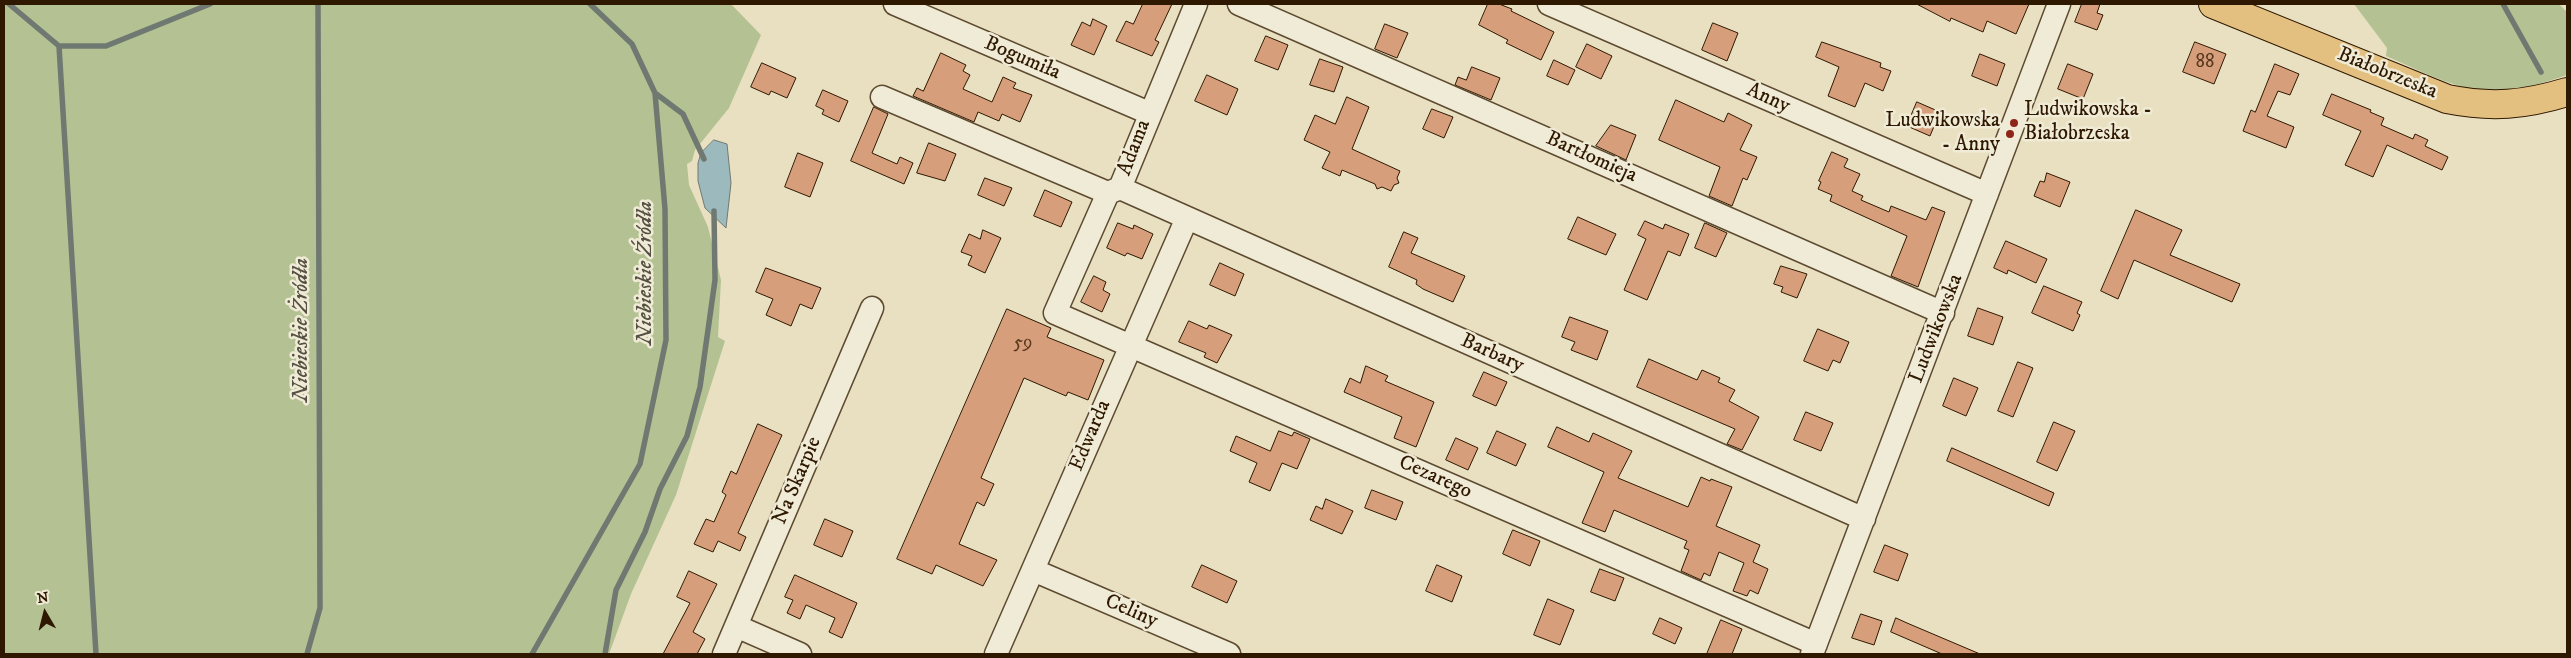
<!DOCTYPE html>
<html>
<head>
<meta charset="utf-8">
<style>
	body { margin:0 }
	#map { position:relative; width:2571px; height:658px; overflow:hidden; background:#e8e0c0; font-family:"IM FELL DW Pica",serif }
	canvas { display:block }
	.frame { position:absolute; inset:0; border:5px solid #2f1800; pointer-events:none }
	.north { position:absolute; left:20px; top:588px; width:50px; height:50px; -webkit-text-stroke:4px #f0ebd6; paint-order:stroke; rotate:352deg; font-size:14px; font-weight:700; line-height:20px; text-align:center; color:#2f1800 }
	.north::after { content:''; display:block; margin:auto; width:18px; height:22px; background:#2f1800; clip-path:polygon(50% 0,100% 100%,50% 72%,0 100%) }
</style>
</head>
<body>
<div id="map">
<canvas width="2571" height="658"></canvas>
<div class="frame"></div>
<div class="north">N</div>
</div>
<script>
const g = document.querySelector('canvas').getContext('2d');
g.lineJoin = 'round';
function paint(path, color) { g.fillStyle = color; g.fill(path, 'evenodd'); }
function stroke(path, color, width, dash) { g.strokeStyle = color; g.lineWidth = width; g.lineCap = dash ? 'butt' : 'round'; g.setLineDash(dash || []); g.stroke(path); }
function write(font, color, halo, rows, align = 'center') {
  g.font = font + ' "IM FELL DW Pica",serif'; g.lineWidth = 5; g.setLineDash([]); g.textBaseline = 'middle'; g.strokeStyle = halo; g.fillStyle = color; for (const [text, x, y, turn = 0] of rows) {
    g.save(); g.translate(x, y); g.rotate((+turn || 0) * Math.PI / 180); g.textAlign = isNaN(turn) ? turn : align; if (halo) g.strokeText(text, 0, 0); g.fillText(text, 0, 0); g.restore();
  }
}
paint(new Path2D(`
	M 4,4 L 731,4 L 761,35 L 729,108 L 695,150 L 692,161 L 687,164 L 689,185 L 708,227 L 721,280 L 718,337 L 725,341 L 676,495 L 631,594 L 609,654 L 4,654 Z
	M 2354,4 L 2559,4 L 2567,12 L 2567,75 C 2545,83 2503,95 2480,91 C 2447,85 2416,69 2386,56 L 2387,48 Z`), '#b4c293');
const water = new Path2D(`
	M 714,140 L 727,144 L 731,183 L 726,228 L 705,208 L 698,181 L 698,163 L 701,153 Z`);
paint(water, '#9cbabd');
stroke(water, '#707971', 1);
stroke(new Path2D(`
	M 9,4 L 59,46 L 106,46 L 210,4
	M 2503,4 L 2541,72
	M 59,46 L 96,654
	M 655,93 L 683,114 L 704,159
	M 307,654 L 320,608 L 318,4
	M 532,654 L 640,464 L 666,340 L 665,209 L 655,93 L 632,44 L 590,4
	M 605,654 L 616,590 L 645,532 L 660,489 L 687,436 L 700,387 L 715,280 L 714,211`), '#707971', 5.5);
const building = new Path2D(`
	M 1143,4 L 1172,4 L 1155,40 L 1159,42 L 1152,56 L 1116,41 L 1126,21 L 1133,24 Z
	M 1488,4 L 1499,4 L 1512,9 L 1511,11 L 1554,32 L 1541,60 L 1506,43 L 1508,40 L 1479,25 Z
	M 1917,4 L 2029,4 L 2016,34 L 1987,21 L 1983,32 L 1951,18 L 1950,21 Z
	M 2082,4 L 2100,4 L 2097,13 L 2103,15 L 2097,30 L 2075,22 Z
	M 1093,19 L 1107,26 L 1094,55 L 1071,45 L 1082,22 L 1090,26 Z
	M 1713,23 L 1738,33 L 1727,61 L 1702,50 Z
	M 1385,24 L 1408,33 L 1397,58 L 1375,49 Z
	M 1266,36 L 1288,45 L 1278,70 L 1255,61 Z
	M 1822,42 L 1881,63 L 1880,67 L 1891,71 L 1883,91 L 1865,83 L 1855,107 L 1828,96 L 1839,67 L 1816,57 Z
	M 2195,42 L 2226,54 L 2214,84 L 2183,72 Z
	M 1587,44 L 1612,56 L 1601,79 L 1576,67 Z
	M 941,53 L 966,65 L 963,71 L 970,75 L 963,89 L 992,102 L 1003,77 L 1016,83 L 1013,88 L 1032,95 L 1020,122 L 1002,114 L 999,121 L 978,112 L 974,122 L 913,96 L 917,88 L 923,91 Z
	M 1980,54 L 2005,64 L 1997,86 L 1972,76 Z
	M 1320,59 L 1343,67 L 1334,92 L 1310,85 Z
	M 1554,60 L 1575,70 L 1568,85 L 1547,76 Z
	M 762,63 L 796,78 L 787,98 L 771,91 L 769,95 L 751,87 Z
	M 2068,64 L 2093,74 L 2083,99 L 2058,89 Z
	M 2275,64 L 2299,74 L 2290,95 L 2278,91 L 2267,116 L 2294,127 L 2286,148 L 2243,131 L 2251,110 L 2255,112 Z
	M 1472,67 L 1500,78 L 1491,100 L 1455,85 L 1458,77 L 1466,80 Z
	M 1207,75 L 1238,89 L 1227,115 L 1195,101 Z
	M 823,90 L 848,101 L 839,122 L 822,114 L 824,110 L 816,106 Z
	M 2332,94 L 2371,110 L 2370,112 L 2384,118 L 2381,125 L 2413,139 L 2415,134 L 2428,140 L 2425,146 L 2448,157 L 2442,170 L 2387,145 L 2373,177 L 2345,165 L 2361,131 L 2323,115 Z
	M 1347,97 L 1369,107 L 1352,149 L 1400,171 L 1397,178 L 1399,183 L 1394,185 L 1391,191 L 1382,187 L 1377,189 L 1375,184 L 1342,170 L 1340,176 L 1322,168 L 1330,152 L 1304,140 L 1315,115 L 1335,124 Z
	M 1676,100 L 1724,122 L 1728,113 L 1752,125 L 1740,150 L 1757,157 L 1747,180 L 1743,178 L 1732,206 L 1709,196 L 1720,167 L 1659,140 Z
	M 1917,102 L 1940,112 L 1930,136 L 1907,126 Z
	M 874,107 L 888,114 L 872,153 L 897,164 L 900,157 L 913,163 L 904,184 L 851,161 Z
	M 1432,109 L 1453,117 L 1444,138 L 1423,129 Z
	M 1611,125 L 1636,135 L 1626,160 L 1596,146 Z
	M 929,143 L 956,154 L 945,181 L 917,173 Z
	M 1832,152 L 1848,159 L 1844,167 L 1860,174 L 1852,191 L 1863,196 L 1861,200 L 1889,212 L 1891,206 L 1926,220 L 1932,207 L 1945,212 L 1918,287 L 1891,276 L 1907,236 L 1830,201 L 1832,195 L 1818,189 L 1821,182 L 1819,181 Z
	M 798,153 L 823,163 L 810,197 L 785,187 Z
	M 2047,173 L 2070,182 L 2060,207 L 2034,196 L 2040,181 L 2044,182 Z
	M 985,178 L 1012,188 L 1004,206 L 978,195 Z
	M 1045,190 L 1072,202 L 1061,227 L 1034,216 Z
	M 2136,210 L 2182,230 L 2170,255 L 2240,284 L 2232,302 L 2134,260 L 2118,299 L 2101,291 Z
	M 1578,217 L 1616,234 L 1606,255 L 1568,239 Z
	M 1645,221 L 1663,229 L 1665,224 L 1689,234 L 1680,256 L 1668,251 L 1647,300 L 1624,290 L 1646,239 L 1638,235 Z
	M 1118,223 L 1133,229 L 1134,225 L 1153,234 L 1142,259 L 1127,253 L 1125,256 L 1107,248 Z
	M 1705,223 L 1727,233 L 1716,257 L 1695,248 Z
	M 983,230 L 1001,238 L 985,273 L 968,265 L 972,256 L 961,252 L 969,234 L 980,239 Z
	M 1404,232 L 1418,238 L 1411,253 L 1465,276 L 1453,302 L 1423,289 L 1416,284 L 1417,280 L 1389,267 Z
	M 2006,241 L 2047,259 L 2036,283 L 2008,270 L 2007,274 L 1994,268 Z
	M 1220,263 L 1244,274 L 1235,296 L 1210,285 Z
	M 1781,266 L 1807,274 L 1797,298 L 1781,292 L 1783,287 L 1774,284 Z
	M 766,268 L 821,288 L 812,309 L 800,304 L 791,326 L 766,315 L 773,299 L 756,292 Z
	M 1094,276 L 1106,282 L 1103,290 L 1110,294 L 1102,312 L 1081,302 Z
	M 2044,286 L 2082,302 L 2077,313 L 2080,315 L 2073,331 L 2032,313 Z
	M 1978,308 L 2003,317 L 1993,345 L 1968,336 Z
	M 1007,309 L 1051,328 L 1047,337 L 1104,360 L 1088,400 L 1068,392 L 1066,396 L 1024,378 L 981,478 L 994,484 L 984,506 L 977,502 L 959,544 L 997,560 L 983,586 L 936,565 L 932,574 L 897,559 Z
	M 1570,317 L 1608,331 L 1597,360 L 1571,350 L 1575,342 L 1562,337 Z
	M 1189,321 L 1207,329 L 1209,325 L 1232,335 L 1217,363 L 1204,357 L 1206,353 L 1179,342 Z
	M 1818,329 L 1849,342 L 1840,363 L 1833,360 L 1828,371 L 1804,361 Z
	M 1649,359 L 1697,380 L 1702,370 L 1720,378 L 1718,382 L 1735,390 L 1729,401 L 1759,417 L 1742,450 L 1727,444 L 1735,429 L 1637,387 Z
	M 2018,362 L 2033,368 L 2013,417 L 1998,411 Z
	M 1366,366 L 1388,376 L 1385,381 L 1434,402 L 1416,447 L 1394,438 L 1402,417 L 1344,392 L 1350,378 L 1360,383 Z
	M 1484,372 L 1507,382 L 1496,406 L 1473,396 Z
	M 1954,378 L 1978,388 L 1966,416 L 1943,406 Z
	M 1806,412 L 1833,423 L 1821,451 L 1794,440 Z
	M 2054,422 L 2075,431 L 2057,471 L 2037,462 Z
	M 758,424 L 782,435 L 738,533 L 746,537 L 740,551 L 718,541 L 713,552 L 694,544 L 706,519 L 714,522 L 726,495 L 722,492 L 731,471 L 736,474 Z
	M 1557,427 L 1589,442 L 1593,433 L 1632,451 L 1618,478 L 1688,507 L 1701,477 L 1710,481 L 1711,479 L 1732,487 L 1716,526 L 1760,545 L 1753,562 L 1768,569 L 1758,594 L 1750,590 L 1747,596 L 1733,591 L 1744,563 L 1719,552 L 1710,576 L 1704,573 L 1701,580 L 1681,571 L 1689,550 L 1684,548 L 1687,541 L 1614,510 L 1605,532 L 1582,523 L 1604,472 L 1548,447 Z
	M 1279,431 L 1292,436 L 1294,432 L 1310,439 L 1297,469 L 1282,463 L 1270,491 L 1249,482 L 1257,463 L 1230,451 L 1236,436 L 1270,451 Z
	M 1497,431 L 1526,444 L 1516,466 L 1487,453 Z
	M 1456,438 L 1478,448 L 1468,470 L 1446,460 Z
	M 1952,448 L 2054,493 L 2049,506 L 1947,461 Z
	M 1372,490 L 1403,502 L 1396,520 L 1365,508 Z
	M 1326,499 L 1353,511 L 1342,534 L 1310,520 L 1316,506 L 1322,509 Z
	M 825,519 L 853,531 L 842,557 L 814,545 Z
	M 1513,530 L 1540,541 L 1530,566 L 1503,554 Z
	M 1885,545 L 1908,554 L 1898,581 L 1874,572 Z
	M 1202,565 L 1237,581 L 1227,603 L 1192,587 Z
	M 1437,565 L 1462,576 L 1452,602 L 1426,591 Z
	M 1600,569 L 1624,578 L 1615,601 L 1591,592 Z
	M 689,571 L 717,584 L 693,632 L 705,639 L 697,654 L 663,654 L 690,603 L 677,597 Z
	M 795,575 L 857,603 L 842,638 L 829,632 L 835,618 L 806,605 L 800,619 L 787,613 L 793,600 L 785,597 Z
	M 1548,599 L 1574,610 L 1560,645 L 1534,635 Z
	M 1861,614 L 1882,621 L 1874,645 L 1852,638 Z
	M 1660,618 L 1682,628 L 1675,644 L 1653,634 Z
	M 1896,618 L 1907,623 L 1980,654 L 1942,654 L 1891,632 Z
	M 1721,620 L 1742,629 L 1732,654 L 1707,654 Z`);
paint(building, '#d69e7b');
stroke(building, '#2f1800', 1);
const minor = new Path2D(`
	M 895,4 L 1149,113
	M 1196,4 L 1120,188 L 1108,193 L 1055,313 L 1816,644
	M 1239,4 L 1943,313
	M 1549,4 L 1987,194
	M 882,97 L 1108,193
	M 1120,188 L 1864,519
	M 1033,570 L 1229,654
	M 736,626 L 800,654
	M 724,654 L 872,308
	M 996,654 L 1187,218
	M 1812,654 L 2059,4`);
const major = new Path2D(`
	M 2213,4 L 2447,99 C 2492,108 2524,105 2567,92`);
stroke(minor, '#5d4a30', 25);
stroke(major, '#2f1800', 30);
stroke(minor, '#f0ebd6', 22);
stroke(major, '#e4c080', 28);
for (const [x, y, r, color] of [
	[2014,123,5,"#8f2418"],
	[2010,134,5,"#8f2418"]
]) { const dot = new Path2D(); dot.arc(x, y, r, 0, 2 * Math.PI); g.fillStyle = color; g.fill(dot); stroke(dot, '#f0ebd6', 2); }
write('19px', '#593a1f', null, [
	["88",2205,63],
	["59",1023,344]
]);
write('21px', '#2f1800', '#f0ebd6', [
	["Bogumiła",1022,59,23],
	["Białobrzeska",2387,74,22],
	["Anny",1768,99,24],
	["Adama",1135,148,-69],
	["Bartłomieja",1591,158,24],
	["Ludwikowska",1937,329,-69],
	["Barbary",1492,354,24],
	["Edwarda",1091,436,-67],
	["Cezarego",1435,478,24],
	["Na Skarpie",798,481,-67],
	["Celiny",1131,612,23]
]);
write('21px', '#2f1800', '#f0ebd6', [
	["Ludwikowska -",2024,111],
	["Białobrzeska",2024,135],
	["Ludwikowska",2000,122,"right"],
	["- Anny",2000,146,"right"]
], 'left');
write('italic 22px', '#555142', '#f0ebd6', [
	["Niebieskie Źródła",646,273,-90],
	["Niebieskie Żródła",302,330,-90]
]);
</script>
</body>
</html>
